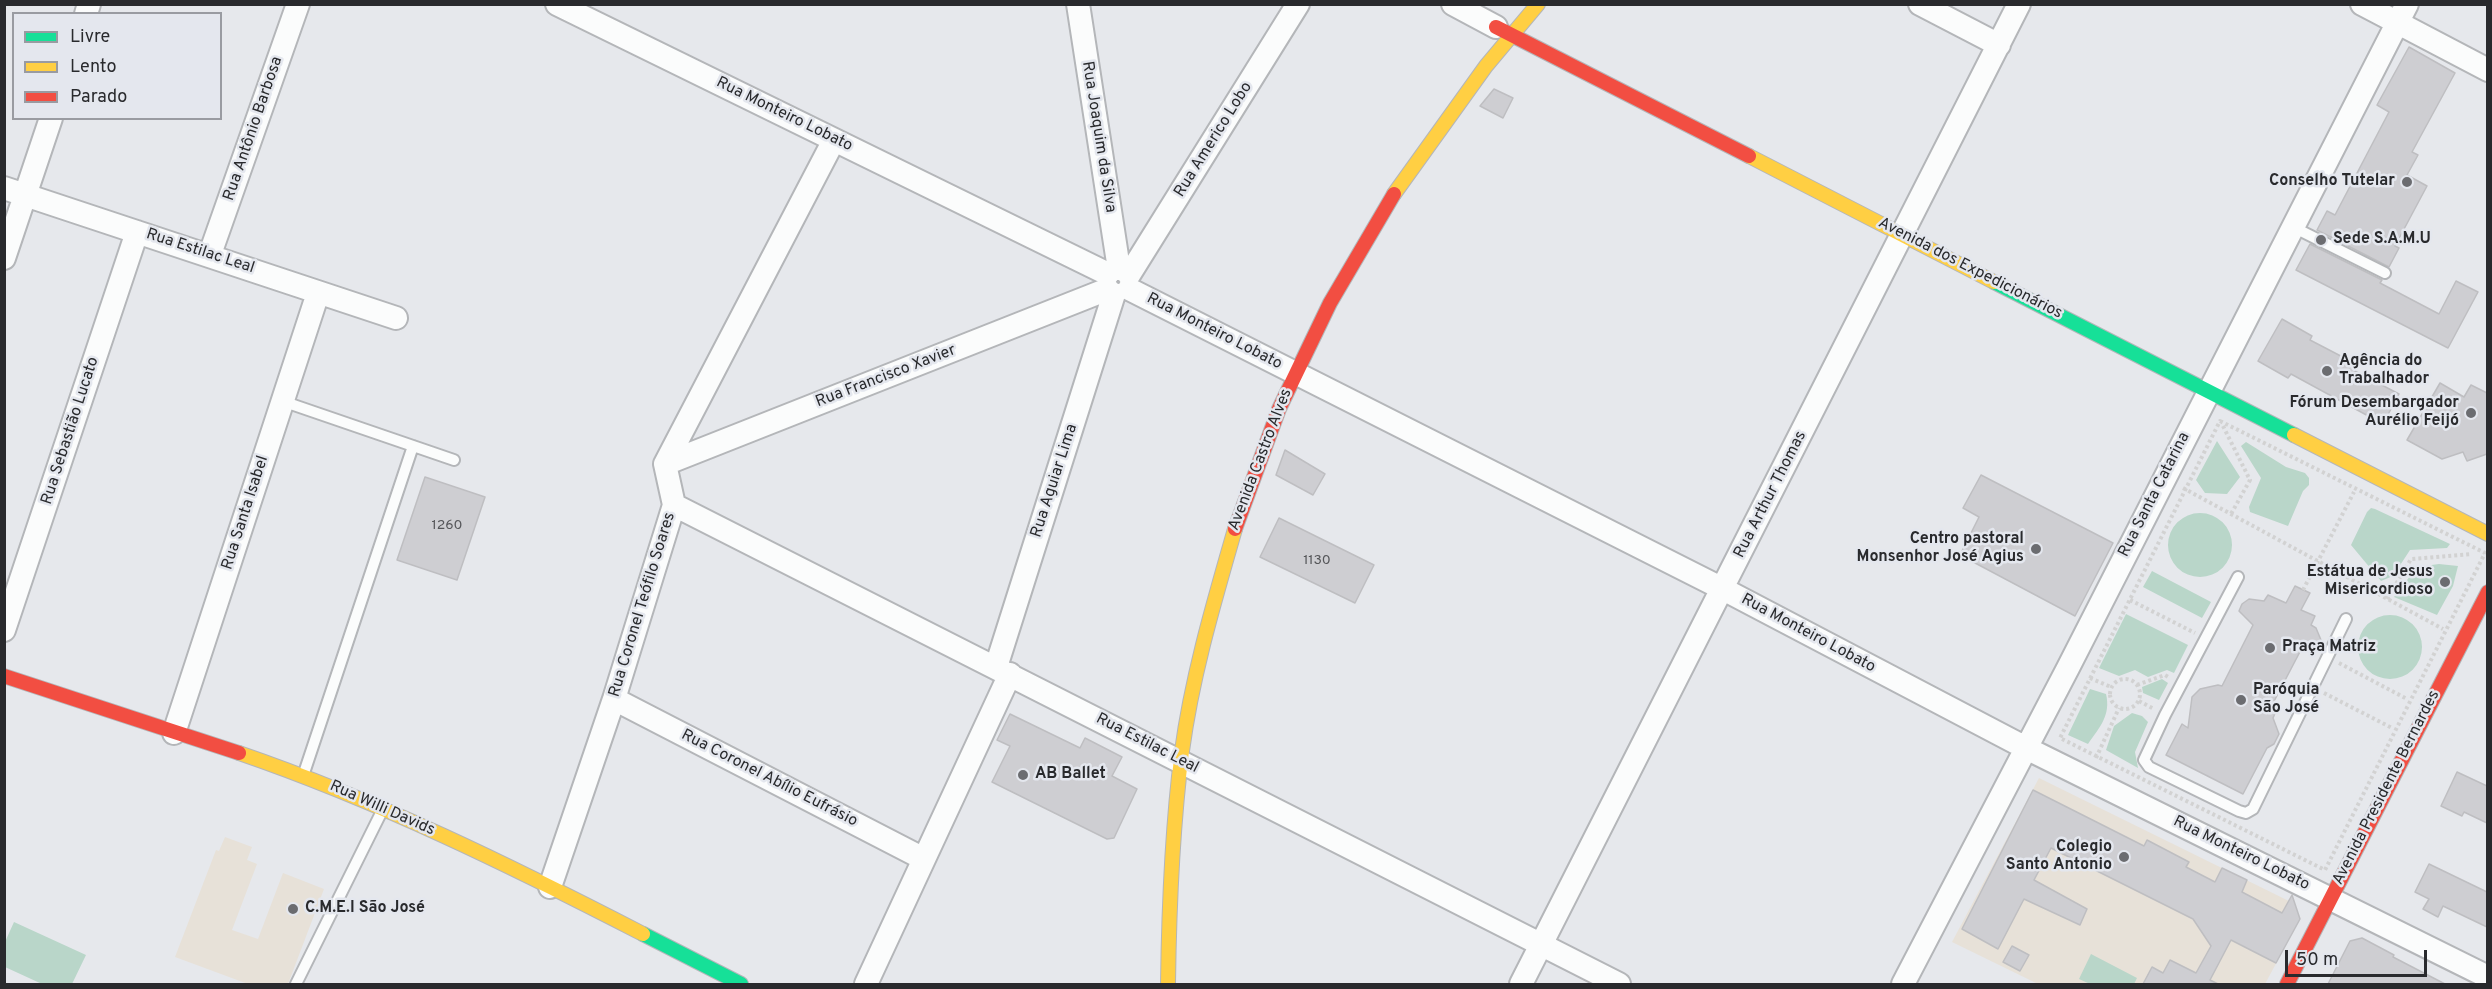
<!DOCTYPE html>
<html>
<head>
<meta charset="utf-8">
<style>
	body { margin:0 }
	#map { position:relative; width:2492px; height:989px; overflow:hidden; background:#e6e8ec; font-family:Overpass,sans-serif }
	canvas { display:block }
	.frame { position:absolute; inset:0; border:6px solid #292a2d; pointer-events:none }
	.legend { position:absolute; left:12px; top:12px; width:210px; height:108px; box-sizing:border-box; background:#e4e7ee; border:2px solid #999ba1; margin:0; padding:8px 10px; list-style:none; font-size:18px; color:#292a2d }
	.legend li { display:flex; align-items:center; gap:12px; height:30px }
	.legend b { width:30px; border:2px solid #999ba1 }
	.scale { position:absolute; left:2285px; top:950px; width:142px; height:27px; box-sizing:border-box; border:3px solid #292a2d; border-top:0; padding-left:8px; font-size:18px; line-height:21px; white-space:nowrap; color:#292a2d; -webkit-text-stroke:4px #e4e7ee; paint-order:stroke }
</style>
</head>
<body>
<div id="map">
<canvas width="2492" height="989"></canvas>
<div class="frame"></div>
<ul class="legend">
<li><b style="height:8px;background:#16e098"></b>Livre</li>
<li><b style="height:8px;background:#ffcf43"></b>Lento</li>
<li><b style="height:8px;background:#f24e42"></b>Parado</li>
</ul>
<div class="scale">50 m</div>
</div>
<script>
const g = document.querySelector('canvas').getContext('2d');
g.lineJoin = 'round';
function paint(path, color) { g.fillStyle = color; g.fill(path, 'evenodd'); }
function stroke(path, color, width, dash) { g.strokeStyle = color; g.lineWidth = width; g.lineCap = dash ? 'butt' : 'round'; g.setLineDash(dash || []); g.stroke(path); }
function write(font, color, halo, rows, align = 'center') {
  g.font = font + ' Overpass,sans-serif'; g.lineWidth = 5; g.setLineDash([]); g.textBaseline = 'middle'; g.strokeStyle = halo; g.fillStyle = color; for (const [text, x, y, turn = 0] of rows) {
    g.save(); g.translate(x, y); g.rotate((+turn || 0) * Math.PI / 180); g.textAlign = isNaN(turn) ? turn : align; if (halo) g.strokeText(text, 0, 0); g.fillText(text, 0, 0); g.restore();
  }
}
paint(new Path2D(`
	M 2039,778 L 2295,904 L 2300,919 L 2265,984 L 2038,984 L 1952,942 Z
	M 225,837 L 252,847 L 247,860 L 257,864 L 232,930 L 258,939 L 283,873 L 324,889 L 288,984 L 248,984 L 175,957 L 216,850 L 219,851 Z`), '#e7e1d8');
paint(new Path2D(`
	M 2217,441 L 2240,477 L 2227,494 L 2205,493 L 2196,480 Z
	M 2246,442 L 2286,467 L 2305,473 L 2309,478 L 2309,485 L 2303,491 L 2288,526 L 2250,512 L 2249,507 L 2261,478 L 2241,446 Z
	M 2371,508 L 2375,509 L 2450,544 L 2447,548 L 2410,550 L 2393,576 L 2381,581 L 2351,545 L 2367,512 Z
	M2168 545a32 32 0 1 1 64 0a32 32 0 1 1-64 0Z
	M 2439,564 L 2458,566 L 2453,586 L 2437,615 L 2394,597 L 2417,567 Z
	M 2152,571 L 2211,602 L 2202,618 L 2143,587 Z
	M 2126,614 L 2188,645 L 2174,673 L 2167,670 L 2148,677 L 2135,670 L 2119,676 L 2099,668 Z
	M2358 647a32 32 0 1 1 64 0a32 32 0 1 1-64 0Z
	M 2162,679 L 2168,683 L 2159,700 L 2143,693 L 2142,687 Z
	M 2090,689 L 2106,694 C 2111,715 2100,727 2088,744 L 2068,735 Z
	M 2132,713 L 2142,716 L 2148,722 L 2135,752 L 2138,768 L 2106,750 L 2114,726 Z
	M 14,922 L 86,955 L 72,984 L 42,984 L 5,967 L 5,942 Z
	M 2091,954 L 2137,978 L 2134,984 L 2090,984 L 2079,979 Z`), '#b9d6c9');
const building = new Path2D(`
	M 2409,47 L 2455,73 L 2412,152 L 2418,155 L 2407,175 L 2427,186 L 2395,246 L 2399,248 L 2389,267 L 2317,230 L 2327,211 L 2335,215 L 2389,112 L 2377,105 Z
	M 1494,89 L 1513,98 L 1503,118 L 1480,106 Z
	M 2310,244 L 2382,280 L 2380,283 L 2439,314 L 2456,281 L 2478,292 L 2448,348 L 2296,270 Z
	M 2282,319 L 2312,336 L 2310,340 L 2358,365 L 2355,371 L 2399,394 L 2383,424 L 2291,374 L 2288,378 L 2258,361 Z
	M 2440,383 L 2464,397 L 2471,385 L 2487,393 L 2487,454 L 2467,461 L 2463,452 L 2442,459 L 2407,440 Z
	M 1285,450 L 1325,474 L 1313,495 L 1276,475 Z
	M 1981,475 L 2113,543 L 2075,616 L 1960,555 L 1979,517 L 1963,508 Z
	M 425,477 L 485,497 L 457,580 L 397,560 Z
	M 1279,518 L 1374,565 L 1355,603 L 1260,557 Z
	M 2295,586 L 2310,593 L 2301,610 L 2315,616 L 2311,625 L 2316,628 L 2321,640 L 2310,649 L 2303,646 L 2270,709 L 2276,711 L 2273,718 L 2279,734 L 2274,744 L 2267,748 L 2243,794 L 2166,755 L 2182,724 L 2188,728 L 2192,697 L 2200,689 L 2218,685 L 2222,686 L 2253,625 L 2239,611 L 2242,604 L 2249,599 L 2264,601 L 2268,595 L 2286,603 Z
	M 1010,714 L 1080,748 L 1085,738 L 1122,757 L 1112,776 L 1137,789 L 1114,838 L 1107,839 L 992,782 L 1010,746 L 997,740 Z
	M 2457,772 L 2487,786 L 2487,823 L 2464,812 L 2462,816 L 2441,806 Z
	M 2033,790 L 2144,846 L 2147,840 L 2189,862 L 2186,867 L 2215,882 L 2222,868 L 2247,880 L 2242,892 L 2282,913 L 2292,895 L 2300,919 L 2276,963 L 2231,940 L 2210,980 L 2218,984 L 2143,984 L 2152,967 L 2163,973 L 2170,960 L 2196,973 L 2211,946 L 2193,919 L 2051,848 L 2034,880 L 2087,909 L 2080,925 L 2024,899 L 1998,949 L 1962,929 Z
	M 2429,864 L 2487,892 L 2487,927 L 2443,906 L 2438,917 L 2423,909 L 2429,899 L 2415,892 Z
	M 2362,938 L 2394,955 L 2393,957 L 2445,984 L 2328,984 L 2350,941 Z
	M 2012,946 L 2029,955 L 2020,971 L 2003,962 Z`);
paint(building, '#ceced2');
stroke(building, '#bebec1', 1.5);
const lane = new Path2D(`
	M 2293,227 L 2385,273
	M 282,401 L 454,460
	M 2238,577 L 2165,715 L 2144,760 L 2149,767 L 2239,811 L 2246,813 L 2253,809 L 2346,619
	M 304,773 L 413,446
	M 296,984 L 382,811`);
const street = new Path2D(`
	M 557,4 L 1108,274
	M 1078,4 L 1119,269
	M 1453,4 L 1496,27
	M 1920,4 L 1999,45
	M 2362,4 L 2488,70
	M 86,14 L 89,4
	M 4,188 L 396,318
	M 210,254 L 298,4
	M 4,258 L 51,118
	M 1129,275 L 1298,4
	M 1129,289 L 1723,589 L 2026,748 L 2488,977
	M 665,464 L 1108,289
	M 674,505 L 1619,984
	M 4,630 L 137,232
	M 996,667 L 1114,294
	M 614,699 L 924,859
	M 174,733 L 318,293
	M 550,887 L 614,699 L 674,505 L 665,464 L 834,140
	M 866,984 L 1010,674
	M 1521,984 L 2019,4
	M 1903,984 L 2068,668 L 2407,4`);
const fast = new Path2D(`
	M 1994,282 L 2294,435
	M 643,934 L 741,984`);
const slow = new Path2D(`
	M 1749,156 L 1994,282
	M 1394,194 L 1486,66 L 1538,4
	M 2294,435 L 2488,534
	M 239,753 C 379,801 511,866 643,934
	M 1168,984 C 1169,906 1172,829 1182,751 C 1192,676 1214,602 1235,529`);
const jam = new Path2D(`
	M 1496,27 L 1749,156
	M 1235,529 L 1279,409 L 1330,303 L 1394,194
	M 4,676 L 239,753
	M 2287,984 L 2488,592`);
stroke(lane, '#b4b6b9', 14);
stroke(street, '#b4b6b9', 26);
stroke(fast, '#b4b6b9', 16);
stroke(slow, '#b4b6b9', 16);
stroke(jam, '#b4b6b9', 16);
stroke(new Path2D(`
	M 2220,421 L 2485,553 L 2325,870 L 2060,738 Z
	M 2223,426 L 2250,480 L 2231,514
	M 2183,488 L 2443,629
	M 2303,590 L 2354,492
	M 2387,599 L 2411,559 L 2472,554
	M 2130,600 L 2195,633
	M 2339,663 L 2407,699
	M 2090,678 L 2111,687
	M2110 694a15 15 0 1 1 30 0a15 15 0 1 1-30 0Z
	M 2137,685 L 2165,675 L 2170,678
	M 2324,693 L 2392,728
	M 2139,701 L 2154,709
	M 2096,758 L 2119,708`), '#d2d2d2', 4, [3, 3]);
stroke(lane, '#fbfcfc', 10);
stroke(street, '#fbfcfc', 22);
stroke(fast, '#16e098', 14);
stroke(slow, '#ffcf43', 14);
stroke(jam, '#f24e42', 14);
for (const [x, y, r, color] of [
	[2407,182,6,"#6b6c70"],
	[2321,240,6,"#6b6c70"],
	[2327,371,6,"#6b6c70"],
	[2471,413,6,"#6b6c70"],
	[2036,549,6,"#6b6c70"],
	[2445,582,6,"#6b6c70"],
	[2270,648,6,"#6b6c70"],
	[2241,700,6,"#6b6c70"],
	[1023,775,6,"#6b6c70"],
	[2124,857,6,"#6b6c70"],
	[293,909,6,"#6b6c70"]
]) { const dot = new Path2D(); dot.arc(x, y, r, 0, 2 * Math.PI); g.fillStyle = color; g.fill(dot); stroke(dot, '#e4e7ee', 2); }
write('14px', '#555659', null, [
	["1260",447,526],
	["1130",1317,561]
]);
write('16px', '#292a2d', '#e4e7ee', [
	["Rua Monteiro Lobato",784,115,26],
	["Rua Antônio Barbosa",254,129,-71],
	["Rua Joaquim da Silva",1098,137,81],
	["Rua Americo Lobo",1214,140,-58],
	["Rua Estilac Leal",200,252,18],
	["Avenida dos Expedicionários",1970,269,27],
	["Rua Monteiro Lobato",1214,332,27],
	["Rua Francisco Xavier",886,377,-21],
	["Rua Sebastião Lucato",71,431,-72],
	["Avenida Castro Alves",1261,460,-69],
	["Rua Aguiar Lima",1055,481,-72],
	["Rua Arthur Thomas",1771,495,-63],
	["Rua Santa Catarina",2155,495,-63],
	["Rua Santa Isabel",246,513,-72],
	["Rua Coronel Teófilo Soares",643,605,-73],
	["Rua Monteiro Lobato",1808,634,28],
	["Rua Estilac Leal",1147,744,27],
	["Rua Coronel Abílio Eufrásio",769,779,27],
	["Avenida Presidente Bernardes",2387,788,-63],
	["Rua Willi Davids",382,809,24],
	["Rua Monteiro Lobato",2241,854,26]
]);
write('bold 16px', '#292a2d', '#e4e7ee', [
	["Conselho Tutelar",2395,182,"right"],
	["Sede S.A.M.U",2333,240],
	["Agência do",2339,362],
	["Trabalhador",2339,380],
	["Fórum Desembargador",2459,404,"right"],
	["Aurélio Feijó",2459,422,"right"],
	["Centro pastoral",2024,540,"right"],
	["Monsenhor José Agius",2024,558,"right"],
	["Estátua de Jesus",2433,573,"right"],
	["Misericordioso",2433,591,"right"],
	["Praça Matriz",2282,648],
	["Paróquia",2253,691],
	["São José",2253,709],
	["AB Ballet",1035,775],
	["Colegio",2112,848,"right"],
	["Santo Antonio",2112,866,"right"],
	["C.M.E.I São José",305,909]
], 'left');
</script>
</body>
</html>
